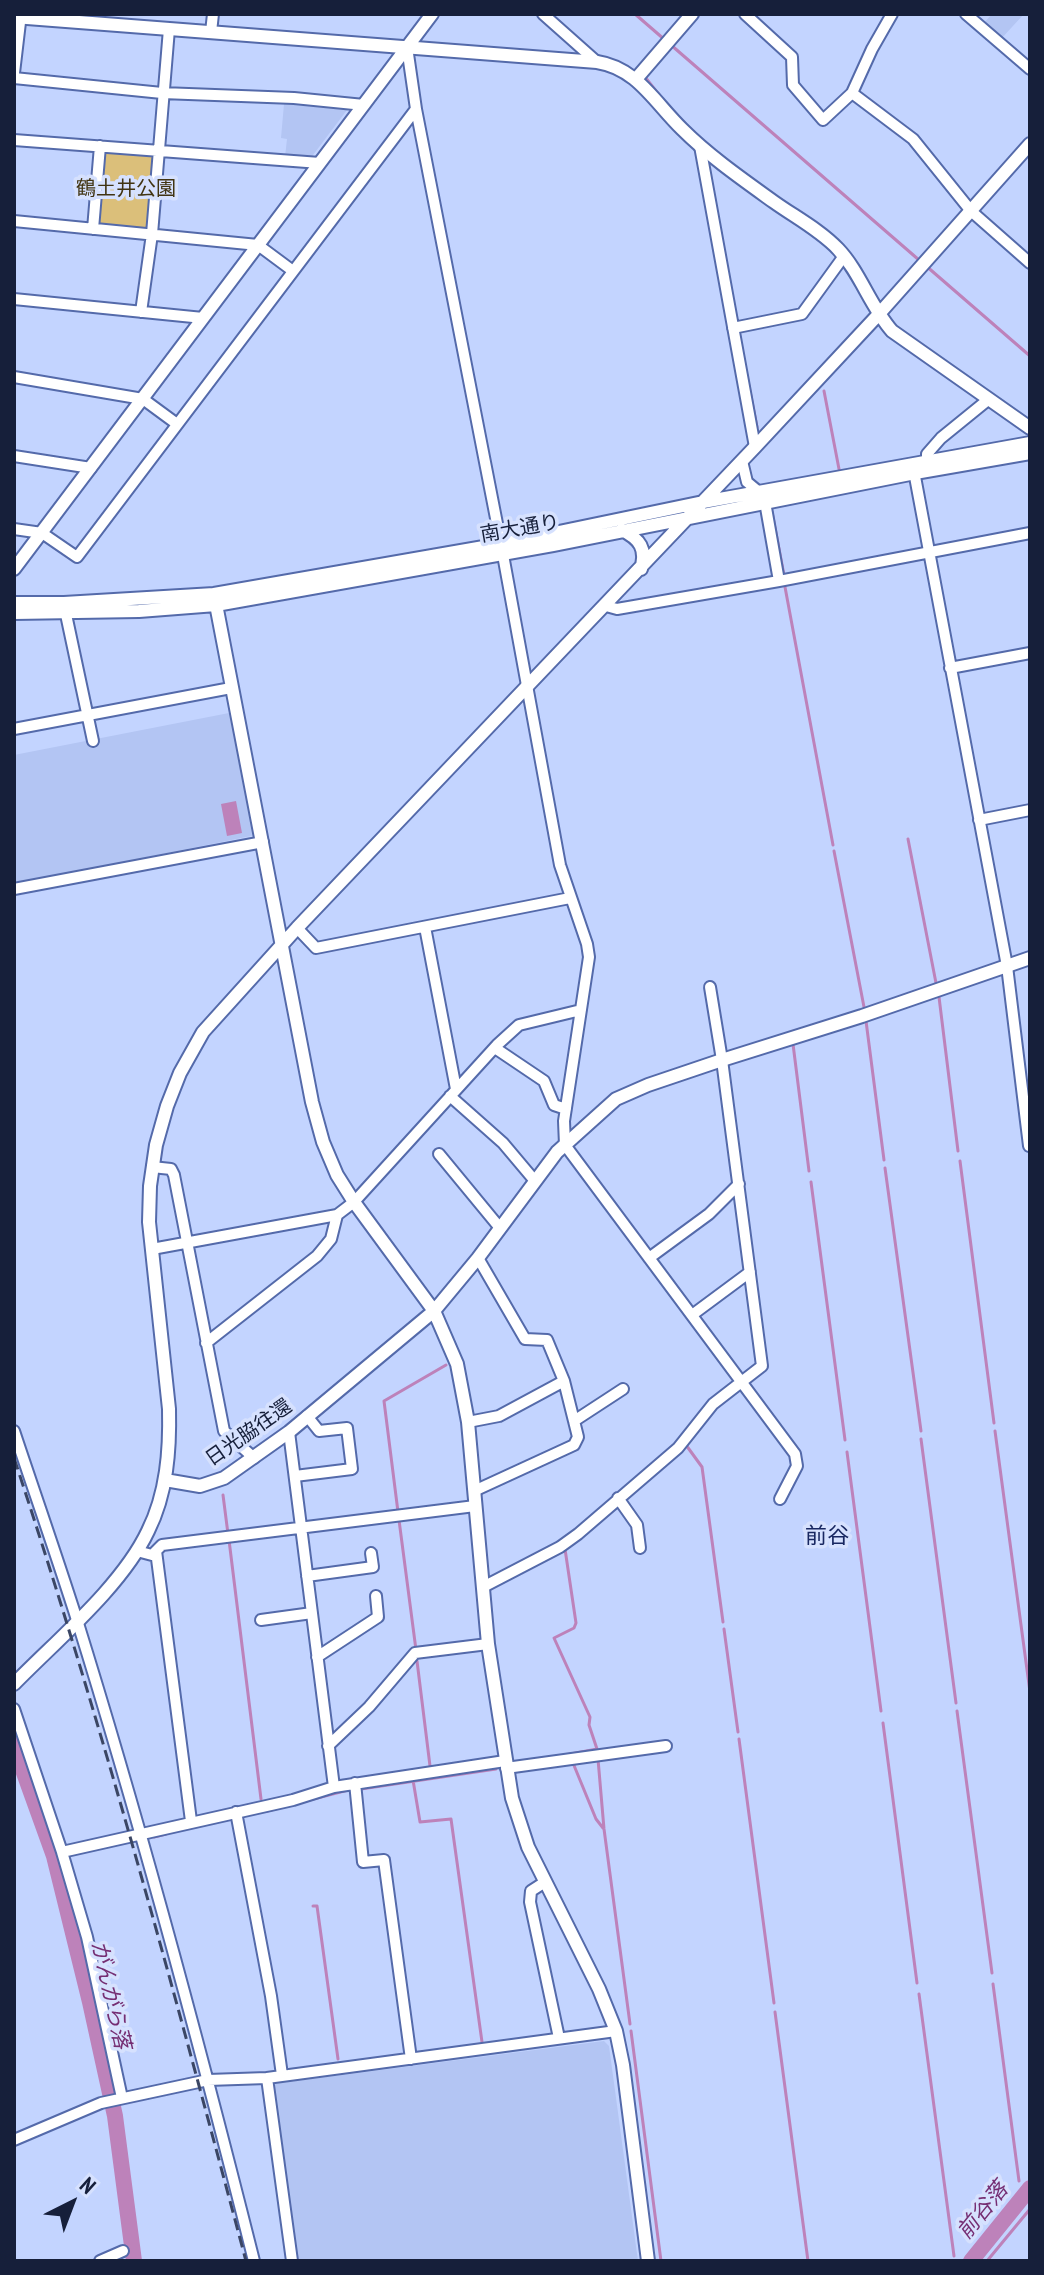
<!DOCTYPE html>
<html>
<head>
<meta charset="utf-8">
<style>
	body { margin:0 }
	#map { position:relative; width:1044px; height:2275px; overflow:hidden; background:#c3d4ff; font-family:"PT Sans Narrow",sans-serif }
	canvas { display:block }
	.frame { position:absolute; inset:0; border:16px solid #161f3a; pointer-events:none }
	.north { position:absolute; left:32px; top:2163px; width:80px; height:80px; -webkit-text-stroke:6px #d6e1fe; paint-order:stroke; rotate:42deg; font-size:22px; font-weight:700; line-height:32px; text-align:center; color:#161f3a }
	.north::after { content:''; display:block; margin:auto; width:28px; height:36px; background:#161f3a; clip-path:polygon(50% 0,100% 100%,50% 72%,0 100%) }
</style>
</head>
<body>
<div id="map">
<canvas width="1044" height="2275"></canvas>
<div class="frame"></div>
<div class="north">N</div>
</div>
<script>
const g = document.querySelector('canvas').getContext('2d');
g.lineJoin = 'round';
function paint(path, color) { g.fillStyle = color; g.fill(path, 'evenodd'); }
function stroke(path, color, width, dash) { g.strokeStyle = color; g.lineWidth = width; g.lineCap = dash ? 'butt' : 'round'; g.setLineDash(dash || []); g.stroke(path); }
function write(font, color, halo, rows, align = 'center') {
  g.font = font + ' "PT Sans Narrow","Noto Sans JP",sans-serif'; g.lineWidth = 7; g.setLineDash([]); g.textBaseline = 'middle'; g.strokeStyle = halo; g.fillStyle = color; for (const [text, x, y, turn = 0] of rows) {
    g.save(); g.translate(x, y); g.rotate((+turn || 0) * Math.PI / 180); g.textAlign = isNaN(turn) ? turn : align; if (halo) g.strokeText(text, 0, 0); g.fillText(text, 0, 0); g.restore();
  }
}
paint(new Path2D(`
	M 992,14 L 1024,14 L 1000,40 L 983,24 Z
	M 284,104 L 347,110 L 310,159 L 285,157 L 287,139 L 281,138 Z
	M 229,713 L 256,835 L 14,884 L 14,755 Z
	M 604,2041 L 609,2046 L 638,2261 L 296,2261 L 273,2084 Z`), '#b3c5f3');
paint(new Path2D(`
	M 102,149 L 155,154 L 149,229 L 96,225 Z`), '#dbbf7a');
paint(new Path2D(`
	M 236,801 L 242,833 L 227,836 L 221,804 Z`), '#bd82ba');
stroke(new Path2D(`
	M 635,14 L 665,40
	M 671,45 L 919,260
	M 645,77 L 660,96
	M 925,265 L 1030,356
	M 744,361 L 757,427
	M 824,391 L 839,469
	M 772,512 L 784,575
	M 785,587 L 833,845
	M 908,839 L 936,983
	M 834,851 L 864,1007
	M 939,997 L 958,1151
	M 866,1021 L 884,1160
	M 793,1044 L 809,1171
	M 960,1161 L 994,1423
	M 885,1168 L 921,1431
	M 811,1182 L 845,1440
	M 995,1431 L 1030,1692
	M 921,1439 L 956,1703
	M 686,1445 L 702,1467 L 723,1622
	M 847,1452 L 881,1711
	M 223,1495 L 228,1534
	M 398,1512 L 384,1401 L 446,1365
	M 399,1520 L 416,1650
	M 229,1540 L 261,1799
	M 724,1629 L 738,1732
	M 417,1661 L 430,1766
	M 957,1711 L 992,1973
	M 883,1723 L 917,1983
	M 739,1739 L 774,2003
	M 560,1756 L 597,1749 L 589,1725 L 590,1717 L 554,1638 L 574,1628 L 576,1623 L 565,1549
	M 598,1759 L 604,1829 L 630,2024
	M 573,1763 L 596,1819 L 603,1828
	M 413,1780 L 420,1822 L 451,1819 L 482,2042
	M 361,1789 L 496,1769
	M 267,1811 L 352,1789
	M 154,1837 L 166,1834
	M 313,1906 L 317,1906 L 338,2059
	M 993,1984 L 1019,2181
	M 919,1994 L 954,2256
	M 775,2012 L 808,2261
	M 631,2031 L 661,2261
	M 987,2261 L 1030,2209`), '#bd82ba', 3);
stroke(new Path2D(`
	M 14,1745 L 54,1856 L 90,2002 L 115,2116 L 134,2261
	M 971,2261 L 1030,2188`), '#bd82ba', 16);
const minor = new Path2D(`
	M 543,14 L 597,62
	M 745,14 L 792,57 L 793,85 L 823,120 L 852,93 L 913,139 L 971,211 L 1030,263
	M 966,14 L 1030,69
	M 211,32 L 213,14
	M 407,47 L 416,109 L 501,544 L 560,865 L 587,944 L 589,957 L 564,1121 L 565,1145 L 795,1454 L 797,1466 L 780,1499
	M 14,73 L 21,14
	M 14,78 L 162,93 L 294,98 L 364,105
	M 852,93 L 872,49 L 892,14
	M 14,140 L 320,163
	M 700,146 L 755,447
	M 14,221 L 258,245 L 293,271
	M 93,229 L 100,146
	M 14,299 L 203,318
	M 141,312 L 152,234 L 169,29
	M 733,328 L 802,314 L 844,256
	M 14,377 L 143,399 L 177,424
	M 14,456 L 91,468
	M 742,461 L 747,482 L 759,492
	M 927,461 L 927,454 L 941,438 L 989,399
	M 913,466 L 1007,966 L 1029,1146
	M 765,502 L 779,581
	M 14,529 L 42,533 L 77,557 L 416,109
	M 64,605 L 93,741
	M 606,606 L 617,609 L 779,581 L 1030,533
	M 950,668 L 1030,653
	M 14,729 L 231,688
	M 979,820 L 1030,810
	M 14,889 L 263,842
	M 425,927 L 456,1089
	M 297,928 L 316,948 L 570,898
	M 495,1048 L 544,1081 L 554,1105 L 566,1109
	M 450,1096 L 503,1143 L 535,1181
	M 439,1154 L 500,1228
	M 152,1167 L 171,1169 L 174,1175 L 224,1431 L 254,1458
	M 152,1249 L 337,1215 L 354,1202 L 497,1045 L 519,1025 L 581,1010
	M 649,1258 L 709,1214 L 739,1184
	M 692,1315 L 750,1272
	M 206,1343 L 317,1256 L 331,1239 L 337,1215
	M 574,1421 L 623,1389
	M 468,1422 L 499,1416 L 564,1381
	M 14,1431 C 35,1494 57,1557 77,1620 C 143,1832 200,2046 254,2261
	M 289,1432 L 334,1787
	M 295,1476 L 352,1469 L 347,1428 L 319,1431 L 307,1416
	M 474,1491 L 574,1445 L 578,1437 L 564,1381 L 547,1340 L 525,1339 L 478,1258
	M 618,1498 L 637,1525 L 640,1548
	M 137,1551 L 152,1555 L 162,1545 L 475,1506
	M 156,1551 L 191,1821
	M 307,1576 L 373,1567 L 371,1553
	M 483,1587 L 560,1547 L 578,1534 L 678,1448 L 713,1404 L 762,1366 L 722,1060 L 710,987
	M 261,1620 L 312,1613
	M 317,1657 L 378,1617 L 376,1596
	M 14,1709 L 62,1852 L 87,1937 L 122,2098
	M 328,1746 L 369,1707 L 415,1653 L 488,1644
	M 506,1768 L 666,1746
	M 355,1783 L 363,1862 L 384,1860 L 411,2059
	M 236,1812 L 271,1996 L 282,2075
	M 62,1852 L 293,1800 L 334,1787 L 505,1761
	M 545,1882 L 531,1891 L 530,1902 L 559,2038
	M 267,2078 L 292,2261
	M 14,2140 L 101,2103 L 208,2080 L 267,2078 L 616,2031
	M 100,2261 L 123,2251`);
const tertiary = new Path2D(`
	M 14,17 L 597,62 C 637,68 655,103 682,129 C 709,156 742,179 774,202 C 795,217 820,230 838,249 C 860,272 870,306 892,331 L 1030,428
	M 636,79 L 692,14
	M 622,530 C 640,539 647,549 641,569
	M 14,569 L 432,14
	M 214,594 L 312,1102 L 323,1142 L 337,1175 L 354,1202 L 434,1311 L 457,1364 L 468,1422 L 488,1644 L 512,1798 L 528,1847 L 599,1989 L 616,2031 L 623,2065 L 648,2261
	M 14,603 L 64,603 L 214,594 L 501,544 L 703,502 L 1030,443
	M 14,613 L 139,611 L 216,605 L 553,545 L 915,473 L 1030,453
	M 165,1480 L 200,1486 L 224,1478 L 289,1432 L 434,1311 L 478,1258 L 557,1152 L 616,1099 L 648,1085 L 722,1060 L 862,1016 L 1030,958
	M 14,1684 C 57,1640 122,1586 148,1531 C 167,1493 170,1450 169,1409 L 149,1222 L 150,1186 L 156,1145 L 167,1106 L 180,1073 L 203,1032 L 297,928 L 755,447 L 878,315 L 1030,144`);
stroke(minor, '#546aaa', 14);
stroke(tertiary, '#546aaa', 16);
stroke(minor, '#fff', 10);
stroke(tertiary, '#fff', 12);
stroke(new Path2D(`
	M 14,1458 C 102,1723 174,1991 246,2261`), '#3b4664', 3, [12, 6]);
write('20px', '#413412', '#d6e1fe', [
	["鶴土井公園",126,189]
]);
write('20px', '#161f3a', '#d6e1fe', [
	["南大通り",520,529,-10],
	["日光脇往還",249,1433,-35]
]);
write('22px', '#182761', '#d6e1fe', [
	["前谷",827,1537]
]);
write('italic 22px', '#752e73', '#d6e1fe', [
	["がんがら落",110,1995,77],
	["前谷落",983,2211,-51]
]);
</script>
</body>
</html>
